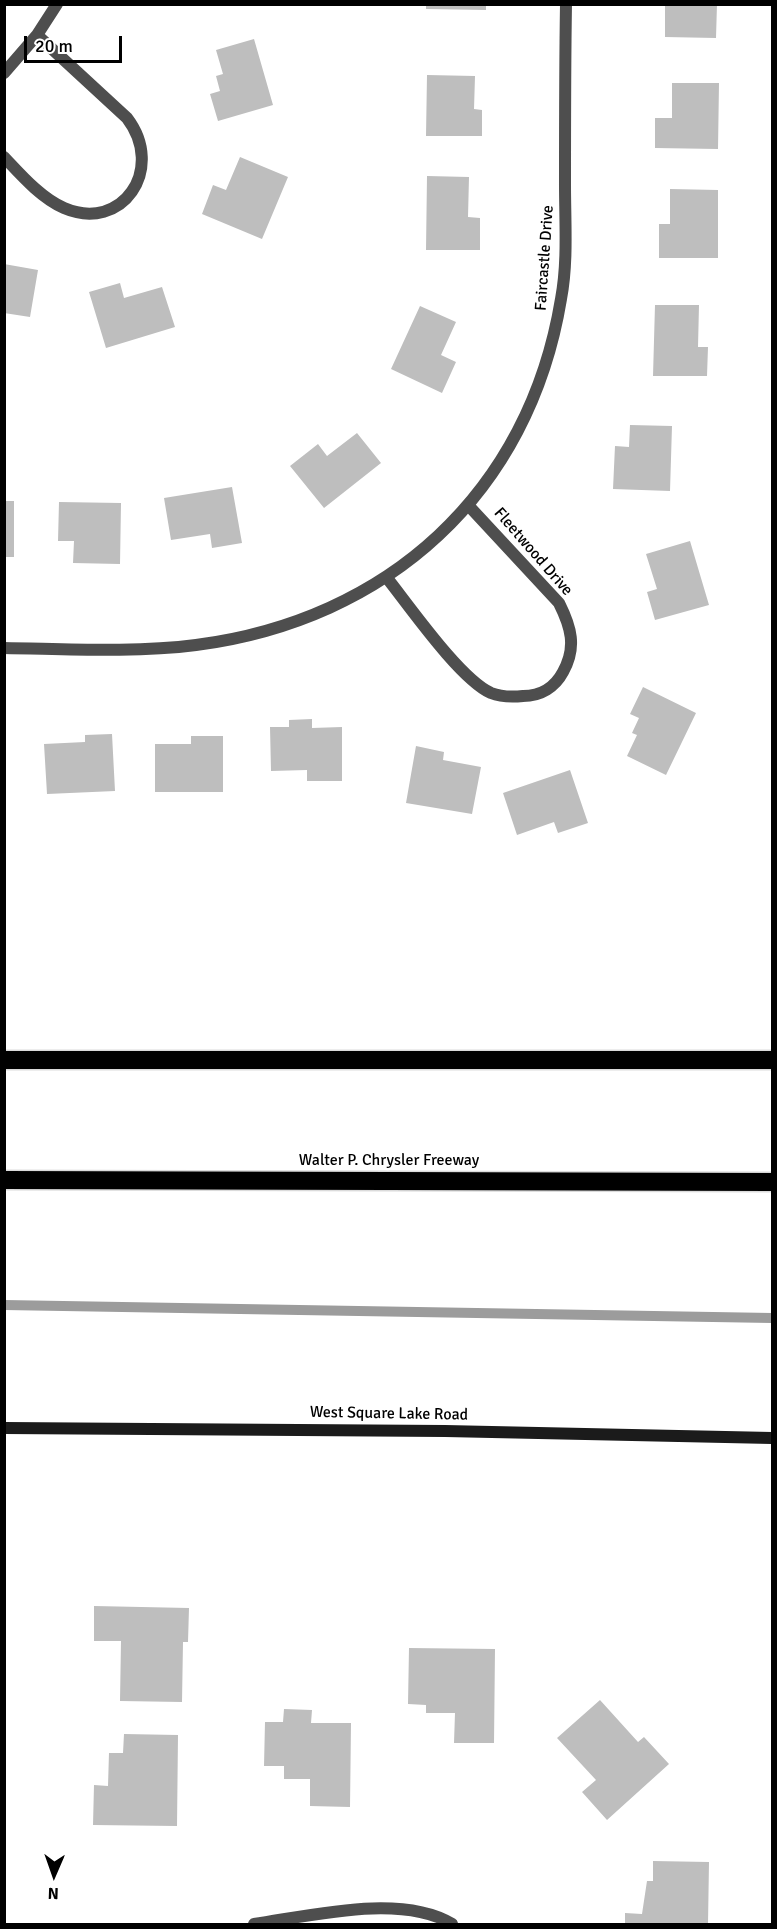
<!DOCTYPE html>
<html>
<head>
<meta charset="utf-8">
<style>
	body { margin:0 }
	#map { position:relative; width:777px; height:1929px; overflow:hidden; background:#fff; font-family:Signika,sans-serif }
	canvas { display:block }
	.frame { position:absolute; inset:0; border:6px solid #000; pointer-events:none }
	.north { position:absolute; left:24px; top:1845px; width:60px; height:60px; -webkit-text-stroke:4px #fff; paint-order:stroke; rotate:182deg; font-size:16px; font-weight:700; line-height:24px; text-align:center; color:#000 }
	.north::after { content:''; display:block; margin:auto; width:21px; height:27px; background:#000; clip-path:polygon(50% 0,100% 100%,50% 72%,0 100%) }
	.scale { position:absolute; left:24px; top:36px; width:98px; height:27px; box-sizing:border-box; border:3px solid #000; border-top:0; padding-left:8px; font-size:18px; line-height:21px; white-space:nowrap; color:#000; -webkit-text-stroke:4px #fff; paint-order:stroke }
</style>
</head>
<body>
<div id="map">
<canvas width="777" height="1929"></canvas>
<div class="frame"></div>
<div class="north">N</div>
<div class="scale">20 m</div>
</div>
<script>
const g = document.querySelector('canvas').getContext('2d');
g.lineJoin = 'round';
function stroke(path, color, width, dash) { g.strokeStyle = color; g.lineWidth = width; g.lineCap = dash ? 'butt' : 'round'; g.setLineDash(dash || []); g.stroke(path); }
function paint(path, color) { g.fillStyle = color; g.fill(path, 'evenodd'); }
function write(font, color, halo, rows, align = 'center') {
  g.font = font + ' Signika,sans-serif'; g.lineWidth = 4.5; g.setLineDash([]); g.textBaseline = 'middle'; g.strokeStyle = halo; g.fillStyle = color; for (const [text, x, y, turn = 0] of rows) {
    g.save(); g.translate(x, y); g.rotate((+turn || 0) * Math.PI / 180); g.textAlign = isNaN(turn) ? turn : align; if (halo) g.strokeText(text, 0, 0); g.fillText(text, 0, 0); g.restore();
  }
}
stroke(new Path2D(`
	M 4,1305 L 772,1318`), '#9c9c9c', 10);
paint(new Path2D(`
	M 426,4 L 486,4 L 486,10 L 426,9 Z
	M 665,4 L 717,4 L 716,38 L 665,37 Z
	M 254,39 L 273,105 L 218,121 L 210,94 L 220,91 L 216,76 L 223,74 L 216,50 Z
	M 427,75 L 475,76 L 474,109 L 482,110 L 482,136 L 426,136 Z
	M 672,83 L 719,83 L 718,149 L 655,148 L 655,118 L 672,118 Z
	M 240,157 L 288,177 L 262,239 L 202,214 L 213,185 L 226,190 Z
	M 427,176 L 469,177 L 468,217 L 480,218 L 480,250 L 426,250 Z
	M 670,189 L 718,190 L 718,258 L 659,258 L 659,224 L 670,224 Z
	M 4,264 L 38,270 L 30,317 L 4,313 Z
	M 120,283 L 124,298 L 162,287 L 175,327 L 106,348 L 89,292 Z
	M 655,305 L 699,305 L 698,347 L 708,347 L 707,376 L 653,376 Z
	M 420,306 L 456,322 L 441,355 L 456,362 L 442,393 L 391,369 Z
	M 630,425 L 672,426 L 670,491 L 613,489 L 615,446 L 629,447 Z
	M 357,433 L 381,463 L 324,508 L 290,466 L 318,444 L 327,456 Z
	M 232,487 L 242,543 L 212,548 L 210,534 L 171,540 L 164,498 Z
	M 4,501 L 14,501 L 14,557 L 4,557 Z
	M 59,502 L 121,503 L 120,564 L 73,563 L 74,541 L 58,541 Z
	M 690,541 L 709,605 L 655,620 L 647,592 L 657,589 L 646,554 Z
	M 643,687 L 696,713 L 666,775 L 627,756 L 637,735 L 632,733 L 639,718 L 630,714 Z
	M 312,719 L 312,728 L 342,727 L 342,781 L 307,781 L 307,770 L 271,771 L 270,727 L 289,727 L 289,720 Z
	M 112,734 L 115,791 L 47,794 L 44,744 L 85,742 L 85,735 Z
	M 191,736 L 223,736 L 223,792 L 155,792 L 155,744 L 191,744 Z
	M 416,746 L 444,752 L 443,760 L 481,767 L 472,814 L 406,803 Z
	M 570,770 L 588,823 L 558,833 L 554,822 L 517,835 L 503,793 Z
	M 94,1606 L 189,1608 L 188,1642 L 183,1642 L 182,1702 L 120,1701 L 121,1641 L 94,1641 Z
	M 409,1648 L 495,1649 L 494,1743 L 454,1743 L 455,1713 L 426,1713 L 426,1705 L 408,1704 Z
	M 600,1700 L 638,1742 L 644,1737 L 669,1764 L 607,1820 L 582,1792 L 596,1780 L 557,1738 Z
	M 284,1709 L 312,1710 L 311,1723 L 351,1723 L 350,1807 L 310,1806 L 310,1779 L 284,1779 L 284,1766 L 264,1766 L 265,1722 L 283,1722 Z
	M 124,1734 L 178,1735 L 177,1826 L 93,1825 L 94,1785 L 108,1786 L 109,1753 L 123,1753 Z
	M 653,1861 L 709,1862 L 708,1924 L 625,1924 L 625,1913 L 642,1914 L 647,1881 L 653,1881 Z`), '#bebebe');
const highway = new Path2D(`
	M 4,1060 L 772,1060
	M 4,1180 L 772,1182`);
stroke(highway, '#dbdbdb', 21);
stroke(new Path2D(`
	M 4,73 L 37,35 L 57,4
	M 4,157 C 21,175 41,198 64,208 C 122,233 166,169 127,118 L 37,35
	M 387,578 C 410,607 460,679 491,693 C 501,697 513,697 523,696 C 541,696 555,687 563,672 C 577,647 571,627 559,603 L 468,505
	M 4,648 C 68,649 133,653 196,645 C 388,620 529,493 561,299 C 568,262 565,223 565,185 C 565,125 565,65 566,4
	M 254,1924 C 310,1916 401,1893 452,1924`), '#4e4e4e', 12);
stroke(new Path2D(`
	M 4,1428 L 445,1431 L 772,1438`), '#1b1b1b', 12);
stroke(highway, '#000', 18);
write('16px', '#000', '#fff', [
	["Faircastle Drive",545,258,-86],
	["Fleetwood Drive",533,552,49],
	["Walter P. Chrysler Freeway",389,1161],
	["West Square Lake Road",389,1414,1]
]);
</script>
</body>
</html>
